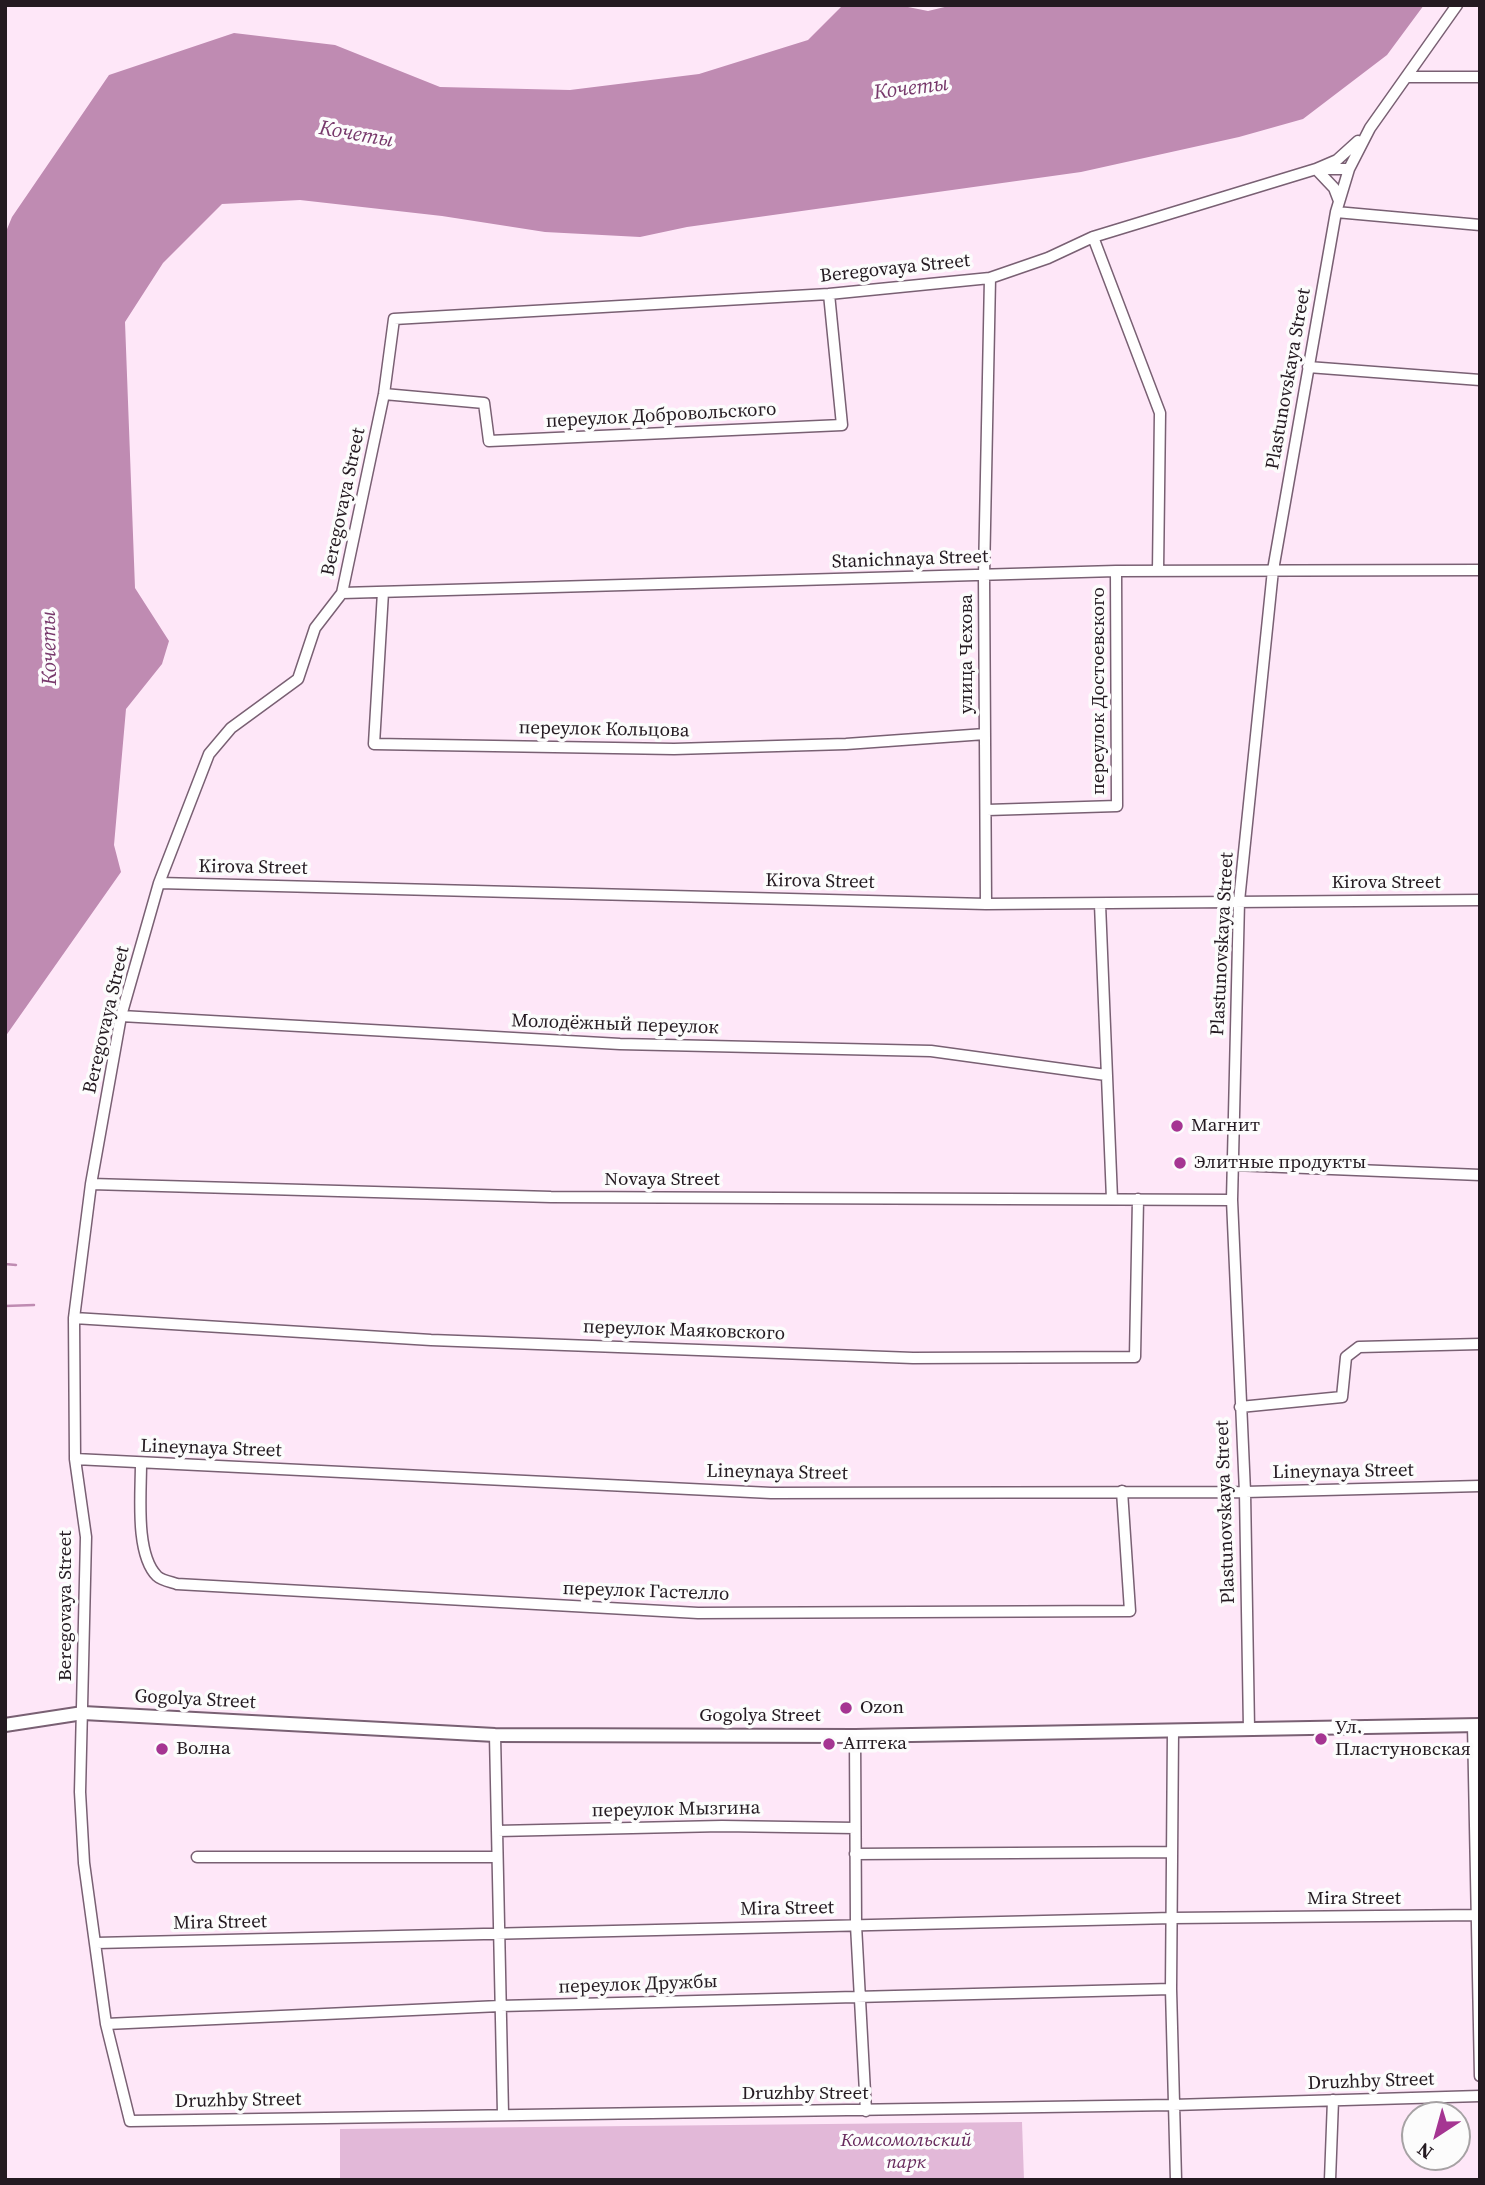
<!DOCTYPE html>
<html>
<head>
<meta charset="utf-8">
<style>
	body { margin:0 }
	#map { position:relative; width:1485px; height:2185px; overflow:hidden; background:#fee7f8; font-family:"Source Serif 4",serif }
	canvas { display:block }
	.frame { position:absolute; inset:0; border:7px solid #241a21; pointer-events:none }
	.north { position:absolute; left:1401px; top:2101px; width:70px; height:70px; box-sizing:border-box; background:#fcfcfc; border:2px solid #a6a2a4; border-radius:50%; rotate:216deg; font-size:19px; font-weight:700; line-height:28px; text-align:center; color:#241a21 }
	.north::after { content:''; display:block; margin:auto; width:24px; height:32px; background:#a53592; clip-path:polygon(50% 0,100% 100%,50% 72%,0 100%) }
</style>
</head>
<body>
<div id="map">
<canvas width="1485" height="2185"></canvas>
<div class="frame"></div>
<div class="north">N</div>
</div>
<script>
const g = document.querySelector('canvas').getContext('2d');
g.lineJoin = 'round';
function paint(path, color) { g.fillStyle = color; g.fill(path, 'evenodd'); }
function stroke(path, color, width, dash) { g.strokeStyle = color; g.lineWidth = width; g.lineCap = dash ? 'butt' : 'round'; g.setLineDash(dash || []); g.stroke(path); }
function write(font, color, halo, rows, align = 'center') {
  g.font = font + ' "Source Serif 4",serif'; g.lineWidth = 7; g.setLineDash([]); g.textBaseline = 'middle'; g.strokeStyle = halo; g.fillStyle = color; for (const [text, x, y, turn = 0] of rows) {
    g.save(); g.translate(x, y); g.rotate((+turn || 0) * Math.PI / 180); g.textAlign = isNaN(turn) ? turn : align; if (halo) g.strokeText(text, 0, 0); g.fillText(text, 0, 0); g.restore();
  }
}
paint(new Path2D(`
	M 1022,2122 L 1024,2180 L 340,2180 L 340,2129 Z`), '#e2b8d8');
paint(new Path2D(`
	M 843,5 L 898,5 L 928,11 L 953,5 L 1424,5 L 1387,55 L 1303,119 L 1239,137 L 1081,172 L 687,227 L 640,237 L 545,232 L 442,216 L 300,200 L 222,204 L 163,263 L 125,322 L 135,588 L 169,641 L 162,664 L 126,709 L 114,845 L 121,872 L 5,1037 L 5,234 L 12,217 L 109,75 L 234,33 L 335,45 L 440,87 L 570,90 L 699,74 L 808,40 Z`), '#bf8bb2');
stroke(new Path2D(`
	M 5,1264 L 16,1265
	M 5,1306 L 34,1305`), '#bf8bb2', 2.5);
const minor = new Path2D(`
	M 1407,77 L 1480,77
	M 1349,169 L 1316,169 L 1093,237 L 1048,258 L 990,278 L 829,294 L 394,319 L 384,394 L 342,593 L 315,628 L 298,679 L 231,728 L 209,754 L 159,883 L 121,1016 L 91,1184 L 74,1318 L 75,1459 L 86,1537 L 80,1792 L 84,1863 L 106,2024 L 130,2121 L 1173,2105 L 1480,2096
	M 1339,201 L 1334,188 L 1316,169 L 1337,160 L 1358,141
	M 1336,212 L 1480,225
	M 1093,237 L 1160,413 L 1158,571
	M 1308,367 L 1480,380
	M 384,394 L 484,403 L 489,441 L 842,425 L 829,294
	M 383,592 L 374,744 L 674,749 L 846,744 L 985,734
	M 342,593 L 1116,571 L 1480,570
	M 987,810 L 1117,806 L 1116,571
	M 159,883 L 986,904 L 1480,900
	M 986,904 L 984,575 L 990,278
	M 1100,904 L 1112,1199
	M 121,1016 L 620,1044 L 931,1051 L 1106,1075
	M 1233,1165 L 1480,1175
	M 91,1184 L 551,1197 L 1232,1200
	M 74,1318 L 431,1340 L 913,1358 L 1135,1357 L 1138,1199
	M 1240,1407 L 1342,1397 L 1346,1357 L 1359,1347 L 1480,1344
	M 75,1459 L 771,1493 L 1245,1492 L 1480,1486
	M 141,1464 C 141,1494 135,1554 157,1576 C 161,1580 171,1582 177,1584 L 698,1613 L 1130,1611 L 1122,1491
	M 1473,1725 L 1480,2076
	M 1249,1729 L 1245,1492 L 1232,1200 L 1239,901 L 1273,570 L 1336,212 L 1349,169 L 1370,128 L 1457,5
	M 1173,1730 L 1171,1989 L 1176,2180
	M 495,1735 L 503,2114
	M 855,1736 L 856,1925 L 866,2111
	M 497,1831 L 722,1826 L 855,1828
	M 855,1854 L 1172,1852
	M 197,1857 L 497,1857
	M 96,1943 L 1173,1918 L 1480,1915
	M 106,2024 L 500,2006 L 1171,1989
	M 1330,2180 L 1333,2100`);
const tertiary = new Path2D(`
	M 5,1725 L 83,1713 L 495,1735 L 855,1736 L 1480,1725`);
stroke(minor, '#796073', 13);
stroke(tertiary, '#796073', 16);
stroke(minor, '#fff', 10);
stroke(tertiary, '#fff', 12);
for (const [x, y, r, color] of [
	[1177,1126,7,"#a53592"],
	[1180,1163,7,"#a53592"],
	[846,1708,7,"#a53592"],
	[1321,1739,7,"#a53592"],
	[829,1744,7,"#a53592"],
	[162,1749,7,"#a53592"]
]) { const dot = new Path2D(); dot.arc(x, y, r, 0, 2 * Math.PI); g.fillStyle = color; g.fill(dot); stroke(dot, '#fcfcfc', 2.5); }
write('19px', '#241a21', '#fcfcfc', [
	["Beregovaya Street",895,269,-6],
	["Plastunovskaya Street",1289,379,-80],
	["переулок Добровольского",661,416,-3],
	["Beregovaya Street",344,502,-78],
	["Stanichnaya Street",910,560,-2],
	["улица Чехова",967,654,-90],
	["переулок Достоевского",1099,691,-90],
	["переулок Кольцова",604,730,1],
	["Kirova Street",253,868,1],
	["Kirova Street",820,882,1],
	["Kirova Street",1386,883],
	["Plastunovskaya Street",1223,944,-87],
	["Beregovaya Street",107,1020,-77],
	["Молодёжный переулок",615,1025,2],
	["Novaya Street",662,1180],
	["переулок Маяковского",684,1331,2],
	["Lineynaya Street",211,1449,2],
	["Lineynaya Street",1343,1472,-1],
	["Lineynaya Street",777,1473,1],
	["Plastunovskaya Street",1226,1512,-92],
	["переулок Гастелло",646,1592,2],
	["Beregovaya Street",66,1606,-90],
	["Gogolya Street",195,1700,3],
	["Gogolya Street",760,1716],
	["переулок Мызгина",676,1810,-1],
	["Mira Street",1354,1899],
	["Mira Street",787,1909,-1],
	["Mira Street",220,1923,-1],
	["переулок Дружбы",638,1985,-2],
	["Druzhby Street",1371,2082,-2],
	["Druzhby Street",805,2094],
	["Druzhby Street",238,2101,-1]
]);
write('19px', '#241a21', '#fcfcfc', [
	["Магнит",1191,1126],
	["Элитные продукты",1194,1163],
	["Ozon",860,1708],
	["Ул.",1335,1728],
	["Пластуновская",1335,1750],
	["Аптека",843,1744],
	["Волна",176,1749]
], 'left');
write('italic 19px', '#67295c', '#fcfcfc', [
	["Комсомольский",906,2141],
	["парк",906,2163]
]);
write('italic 21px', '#77386b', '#fcfcfc', [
	["Кочеты",911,89,-7],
	["Кочеты",356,135,10],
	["Кочеты",50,648,-91]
]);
</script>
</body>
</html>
